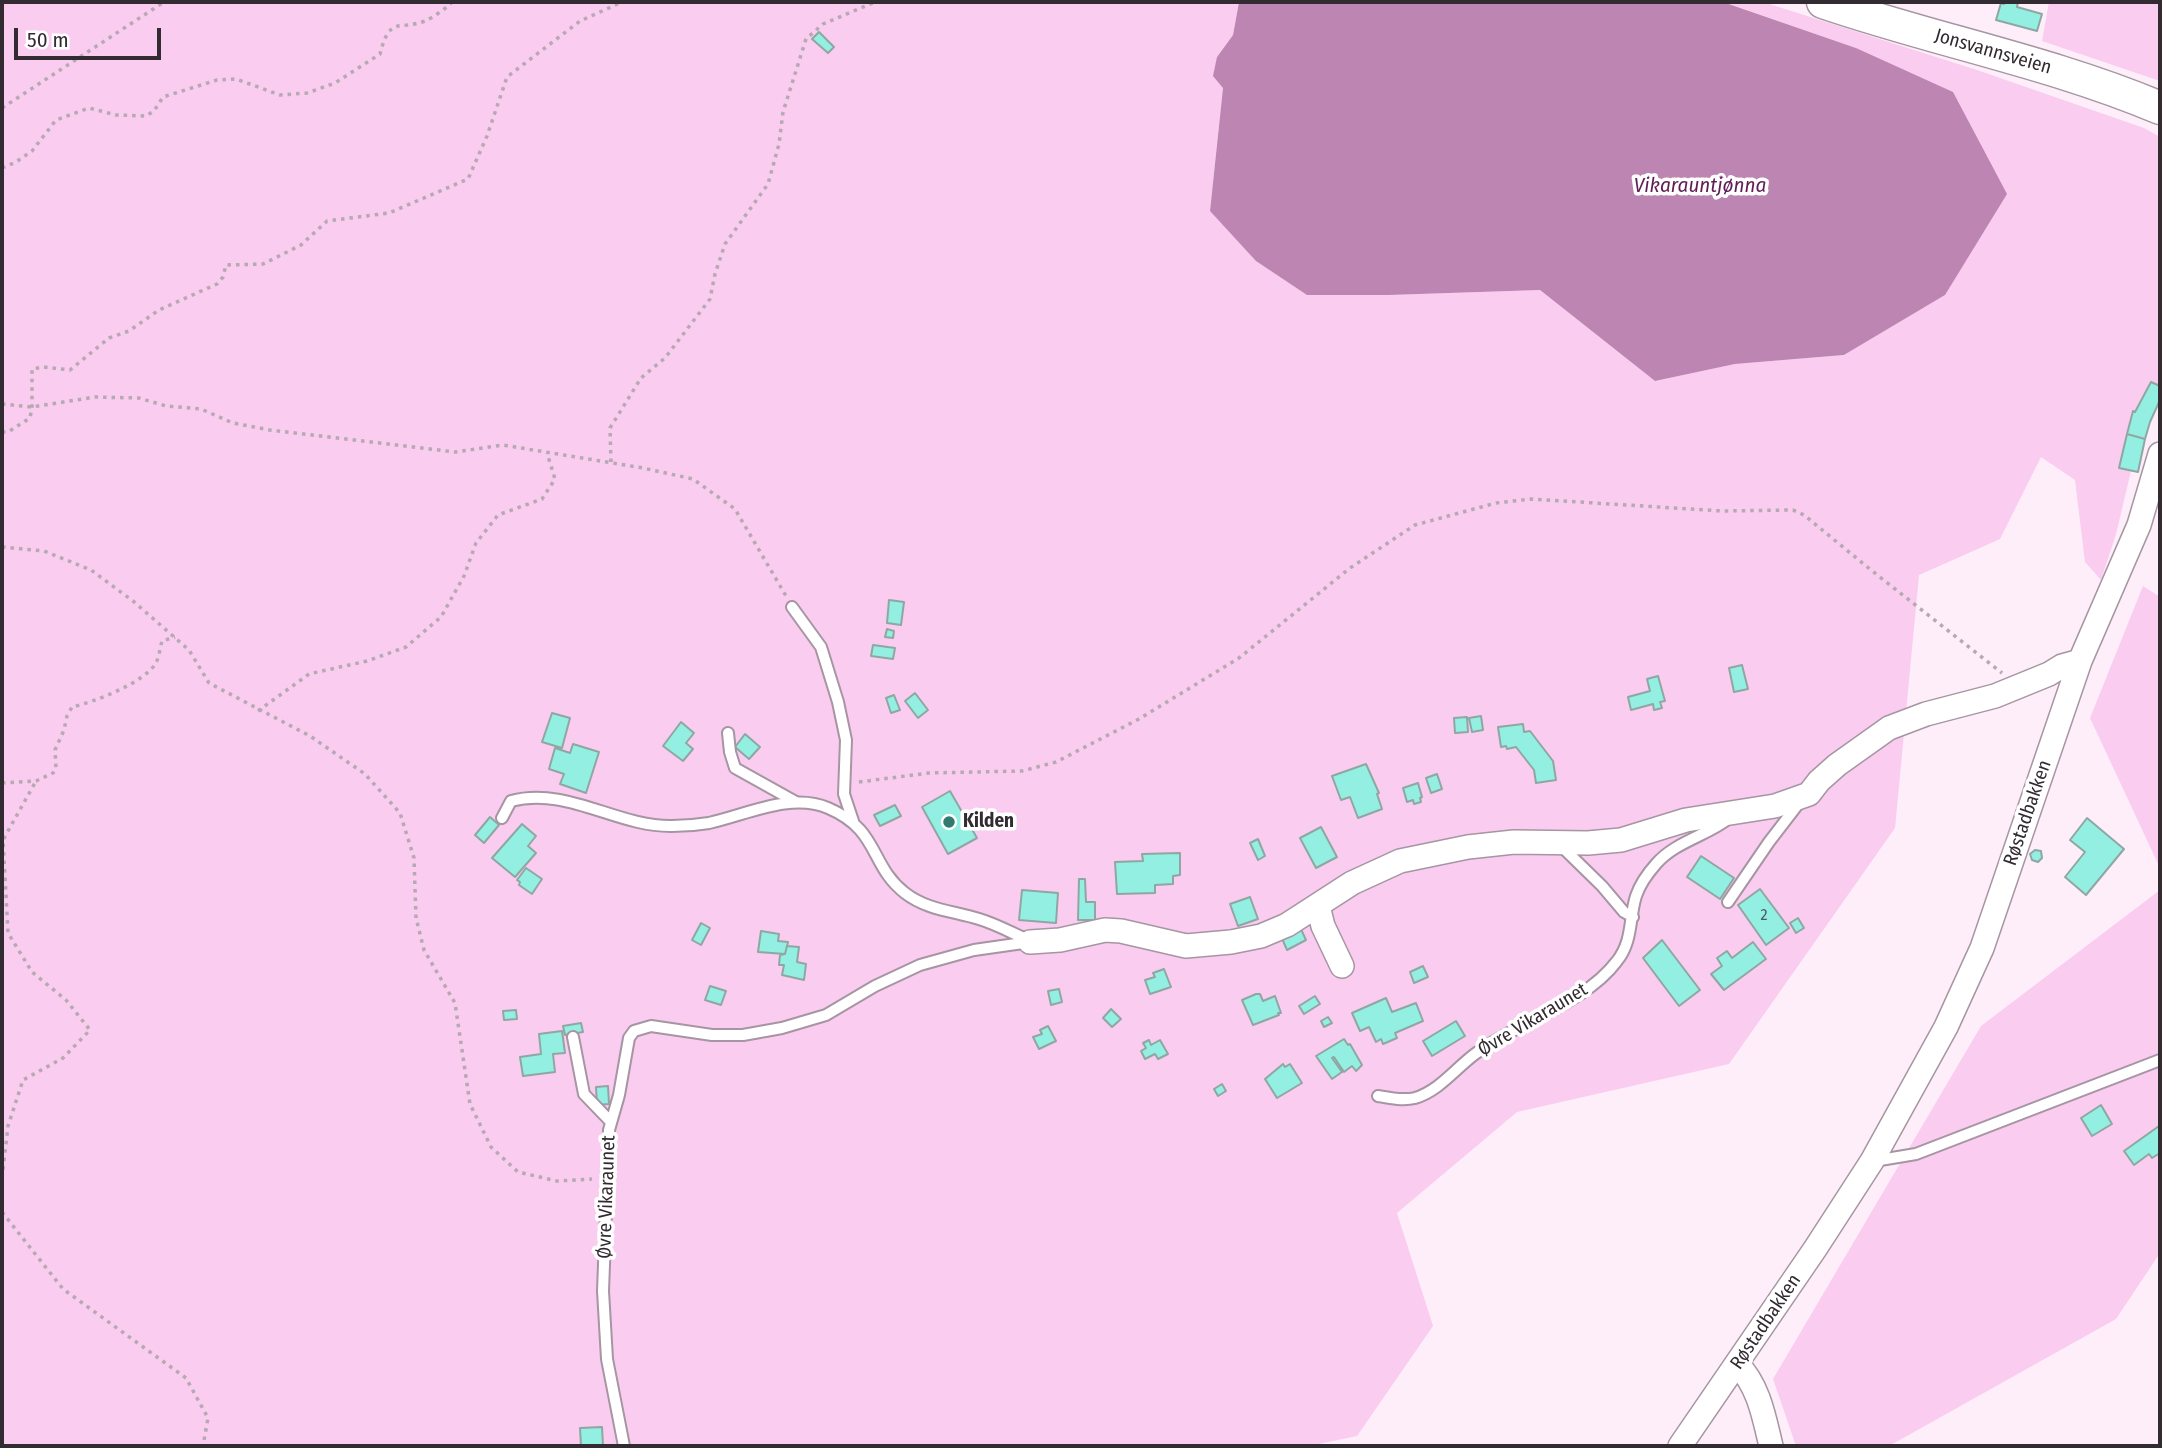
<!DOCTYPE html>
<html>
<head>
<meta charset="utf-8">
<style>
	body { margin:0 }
	#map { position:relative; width:2162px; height:1448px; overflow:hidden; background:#fdeef9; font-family:"Fira Sans Condensed",sans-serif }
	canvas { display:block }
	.frame { position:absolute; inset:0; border:4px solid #322b31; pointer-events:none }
	.scale { position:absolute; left:14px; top:28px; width:147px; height:32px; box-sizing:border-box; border:4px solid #322b31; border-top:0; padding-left:9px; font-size:21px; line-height:24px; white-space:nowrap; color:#322b31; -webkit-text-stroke:5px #fff; paint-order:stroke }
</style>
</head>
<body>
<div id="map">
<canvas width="2162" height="1448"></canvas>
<div class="frame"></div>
<div class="scale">50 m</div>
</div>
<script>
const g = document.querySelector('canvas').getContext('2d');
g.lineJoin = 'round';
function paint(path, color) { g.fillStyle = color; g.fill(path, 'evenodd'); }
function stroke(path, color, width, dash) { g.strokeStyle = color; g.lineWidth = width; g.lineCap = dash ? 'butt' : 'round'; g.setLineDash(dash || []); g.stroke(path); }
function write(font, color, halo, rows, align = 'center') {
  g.font = font + ' "Fira Sans Condensed",sans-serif'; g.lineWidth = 7; g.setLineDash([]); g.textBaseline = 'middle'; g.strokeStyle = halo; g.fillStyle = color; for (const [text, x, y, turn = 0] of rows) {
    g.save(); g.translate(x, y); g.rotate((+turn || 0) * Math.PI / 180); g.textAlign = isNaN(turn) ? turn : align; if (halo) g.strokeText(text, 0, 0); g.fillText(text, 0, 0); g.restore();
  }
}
paint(new Path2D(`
	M 2,2 L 1239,2 L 1233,35 L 1217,57 L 1223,88 L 1210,211 L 1389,295 L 1540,290 L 1655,381 L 1735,364 L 1844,355 L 1945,295 L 1856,48 L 1724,2 L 1763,2 L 1977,70 L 2144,128 L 2160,137 L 2160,395 L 2146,408 L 2116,534 L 2101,580 L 2085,562 L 2075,480 L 2041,457 L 2000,539 L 1919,575 L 1895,828 L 1729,1064 L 1517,1112 L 1397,1213 L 1433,1326 L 1357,1436 L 1309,1446 L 2,1446 Z
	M 2049,2 L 2160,2 L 2160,81 L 2042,41 Z
	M 2143,586 L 2160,597 L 2160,868 L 2090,718 Z
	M 2160,890 L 2160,1253 L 2116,1319 L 1889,1446 L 1796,1446 L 1773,1379 L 1981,1026 Z`), '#faccef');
paint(new Path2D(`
	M 1239,2 L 1723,2 L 1856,48 L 1953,92 L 2007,194 L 1945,295 L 1844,355 L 1735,364 L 1655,381 L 1540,290 L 1389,295 L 1307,295 L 1256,261 L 1210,211 L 1223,88 L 1213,76 L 1217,57 L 1233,35 Z`), '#bd86b2');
const building = new Path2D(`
	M 2005,2 L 2018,2 L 2017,7 L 2042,14 L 2037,31 L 1996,20 L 2001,3 L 2004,4 Z
	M 819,32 L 834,47 L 828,53 L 812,39 Z
	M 2151,382 L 2160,386 L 2160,400 L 2150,422 L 2145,439 L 2127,434 L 2133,411 L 2135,412 Z
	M 2127,434 L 2145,439 L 2138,472 L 2119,468 Z
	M 889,600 L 904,602 L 901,625 L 887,623 Z
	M 887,629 L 894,631 L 893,638 L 885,637 Z
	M 873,645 L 895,648 L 893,659 L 871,656 Z
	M 1742,665 L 1748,689 L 1734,692 L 1729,668 Z
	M 1658,676 L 1665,701 L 1660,702 L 1662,708 L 1654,710 L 1653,704 L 1631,710 L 1628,697 L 1650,691 L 1647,679 Z
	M 915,693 L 928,710 L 918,718 L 905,701 Z
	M 894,695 L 900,710 L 891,713 L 886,698 Z
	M 552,713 L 570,718 L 562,748 L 542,742 Z
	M 1481,716 L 1483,730 L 1472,732 L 1469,718 Z
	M 1467,717 L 1468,732 L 1455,733 L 1454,718 Z
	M 681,722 L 694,733 L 686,743 L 693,749 L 683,761 L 663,746 Z
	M 1523,724 L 1524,732 L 1530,731 L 1553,761 L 1556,780 L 1536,783 L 1534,770 L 1516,747 L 1507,749 L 1506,746 L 1501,747 L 1498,727 Z
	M 745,734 L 760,747 L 749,759 L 735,747 Z
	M 573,744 L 599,752 L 586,793 L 560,784 L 564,774 L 549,769 L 555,748 L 570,753 Z
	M 1366,764 L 1379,793 L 1377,794 L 1382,809 L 1358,818 L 1350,797 L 1341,800 L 1332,776 Z
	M 1437,774 L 1442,789 L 1431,793 L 1426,778 Z
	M 1418,783 L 1422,797 L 1420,798 L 1421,802 L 1414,804 L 1413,800 L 1407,802 L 1403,788 Z
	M 950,791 L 977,838 L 948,854 L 922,807 Z
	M 895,805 L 901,816 L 880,826 L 874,815 Z
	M 490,817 L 499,825 L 484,843 L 475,835 Z
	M 2087,818 L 2124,849 L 2086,895 L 2065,877 L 2085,852 L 2070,840 Z
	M 522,824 L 536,836 L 528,846 L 536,853 L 515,877 L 492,858 Z
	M 1321,827 L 1337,857 L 1316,868 L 1300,838 Z
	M 1258,839 L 1265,856 L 1258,860 L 1250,843 Z
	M 2035,850 L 2041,851 L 2042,858 L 2038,862 L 2032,860 L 2030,854 Z
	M 1180,853 L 1180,875 L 1173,876 L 1173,884 L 1155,885 L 1155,893 L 1117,894 L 1115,862 L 1143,861 L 1142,854 Z
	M 1701,856 L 1734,878 L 1720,899 L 1687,877 Z
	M 526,868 L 542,879 L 532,894 L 519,885 L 520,882 L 517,880 Z
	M 1079,879 L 1085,879 L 1086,902 L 1095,902 L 1095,920 L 1078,920 Z
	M 1760,889 L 1789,928 L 1766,945 L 1738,905 Z
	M 1022,890 L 1058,893 L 1056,923 L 1019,920 Z
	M 1250,897 L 1258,919 L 1238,926 L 1230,904 Z
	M 1798,918 L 1804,928 L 1796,933 L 1790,923 Z
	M 701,923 L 710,928 L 701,945 L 692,940 Z
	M 1300,927 L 1306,940 L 1287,950 L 1281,936 Z
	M 761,931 L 779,934 L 778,941 L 788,942 L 785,954 L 758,952 Z
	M 1662,940 L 1700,990 L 1679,1006 L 1643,958 Z
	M 1753,942 L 1766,959 L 1724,990 L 1711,974 L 1722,966 L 1717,958 L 1727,951 L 1732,958 Z
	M 787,946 L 799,947 L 797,962 L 806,964 L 804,980 L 782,975 L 784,965 L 779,965 L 780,955 L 785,954 Z
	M 1423,966 L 1428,977 L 1414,983 L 1410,972 Z
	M 1164,969 L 1171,987 L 1150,994 L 1145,980 L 1155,977 L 1153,973 Z
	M 710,986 L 726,991 L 721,1005 L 705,1000 Z
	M 1059,989 L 1062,1002 L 1051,1005 L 1048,991 Z
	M 1256,994 L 1260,994 L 1263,1001 L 1275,996 L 1281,1013 L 1278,1013 L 1279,1015 L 1253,1025 L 1242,1000 Z
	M 1315,996 L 1320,1004 L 1304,1014 L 1299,1006 Z
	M 1386,998 L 1392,1012 L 1416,1003 L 1423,1021 L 1395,1033 L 1397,1038 L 1383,1044 L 1381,1039 L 1376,1042 L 1369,1027 L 1360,1031 L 1352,1013 Z
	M 1111,1009 L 1121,1019 L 1112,1027 L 1103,1018 Z
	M 516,1010 L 517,1019 L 504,1020 L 503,1011 Z
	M 1328,1017 L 1332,1023 L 1324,1027 L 1321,1021 Z
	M 1456,1021 L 1465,1036 L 1432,1056 L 1423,1041 Z
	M 581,1023 L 583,1032 L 565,1035 L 563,1026 Z
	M 1048,1026 L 1056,1041 L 1039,1049 L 1033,1037 L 1042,1034 L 1040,1030 Z
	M 562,1031 L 565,1053 L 553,1054 L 555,1072 L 523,1076 L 520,1057 L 541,1054 L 539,1034 Z
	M 1344,1039 L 1348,1045 L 1350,1044 L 1362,1065 L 1356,1071 L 1352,1066 L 1344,1072 L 1334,1057 L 1332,1058 L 1342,1072 L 1332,1079 L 1316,1056 Z
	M 1149,1040 L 1151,1045 L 1160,1040 L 1168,1054 L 1158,1059 L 1155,1054 L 1145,1059 L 1141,1051 L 1146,1048 L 1143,1043 Z
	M 1283,1064 L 1285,1067 L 1290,1064 L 1302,1083 L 1277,1098 L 1265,1079 Z
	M 1222,1084 L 1226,1091 L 1218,1096 L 1214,1089 Z
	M 608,1086 L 609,1104 L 597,1105 L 596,1087 Z
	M 2101,1105 L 2112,1124 L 2092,1136 L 2081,1118 Z
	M 2159,1126 L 2160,1153 L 2152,1158 L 2149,1154 L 2134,1165 L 2124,1151 Z
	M 602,1427 L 603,1446 L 581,1446 L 580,1428 Z`);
paint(building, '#94efe3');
stroke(building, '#8fa7a3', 2);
const lane = new Path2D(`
	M 792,607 L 821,647 L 838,702 L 846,740 L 844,794 L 853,821
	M 728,733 L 730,752 L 735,768 L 796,802
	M 502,818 L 511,801 C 567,786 617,827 672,826 C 684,826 697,825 709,823 C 746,815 791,792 828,808 C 880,830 869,865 905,893 C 927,910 953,911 979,919 C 996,924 1012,933 1028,940
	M 1560,845 L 1602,886 L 1624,912 L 1633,917
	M 1728,902 L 1769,842 L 1799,803
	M 573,1037 L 584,1094 L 611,1122
	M 1378,1096 C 1389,1098 1403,1101 1415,1098 C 1439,1091 1456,1068 1475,1054 C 1518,1021 1584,1005 1617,961 C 1633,941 1629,918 1636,896 C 1640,884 1648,873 1656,864 C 1675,842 1706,836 1728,819
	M 1874,1161 L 1916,1154 L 2160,1060
	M 624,1446 L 607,1359 L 603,1291 L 609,1130 L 619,1095 L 629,1038 L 634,1031 L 651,1026 L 712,1035 L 743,1035 L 782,1028 L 826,1015 L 875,986 L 920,965 L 974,950 L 1030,942`);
const street = new Path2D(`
	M 1318,906 L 1323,926 L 1342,966
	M 1030,942 L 1060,940 L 1105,930 L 1121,931 L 1186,946 L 1231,942 L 1261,936 L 1287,925 L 1352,883 L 1400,861 L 1468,847 L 1514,842 L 1588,843 L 1621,840 L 1686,820 L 1775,806 L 1809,794 L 1819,781 L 1837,765 L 1889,728 L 1926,714 L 1995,696 L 2049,674 L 2062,666 L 2080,661
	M 1737,1364 C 1759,1386 1764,1417 1771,1446
	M 1680,1446 L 1815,1249 L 1872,1161 L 1946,1027 L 1982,948 L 2080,661 L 2139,525 L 2160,454`);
const secondary = new Path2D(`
	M 1823,2 C 1934,40 2051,62 2160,108`);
stroke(lane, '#a695a2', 14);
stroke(street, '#a695a2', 26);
stroke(secondary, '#a695a2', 35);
stroke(new Path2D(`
	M 2,108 L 164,2
	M 2,168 L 16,162 L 32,151 L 56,120 L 89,108 L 116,115 L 146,116 L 154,111 L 163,97 L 217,80 L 236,79 L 280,95 L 307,93 L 335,83 L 380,54 C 390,15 398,31 425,21 C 432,18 447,8 452,2
	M 2,404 L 32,407 L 95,397 L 139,398 L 166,406 L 201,409 L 233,423 L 270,430 L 455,452 L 503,445 L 643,468 L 693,479 L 735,509 L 786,596
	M 2,432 L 8,432 L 30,418 L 32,407 L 32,369 L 44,367 L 70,370 L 109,338 L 129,331 L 159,310 L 217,284 L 223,277 L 226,265 L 263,264 L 301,245 L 327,221 L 389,213 L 468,179 L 487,136 L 507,77 L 580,21 L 622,2
	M 611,462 L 610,428 L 641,378 L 665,358 L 710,299 L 715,274 L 725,244 L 768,184 L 779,144 L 783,112 L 806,39 L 823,24 L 875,2
	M 2,547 L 44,551 L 91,570 L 133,601 L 189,650 L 209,683 L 310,736 L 365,774 L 400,813 L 414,858 L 416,918 L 424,950 L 455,1003 L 470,1104 L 491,1147 L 518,1172 L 557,1181 L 592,1179
	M 258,711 L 309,674 L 367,661 L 406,647 L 441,617 L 464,576 L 476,543 L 498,515 L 542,499 L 555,479 L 547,453
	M 859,782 L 929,773 L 1022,771 L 1056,762 L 1139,719 L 1239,658 L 1350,568 L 1415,525 L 1496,503 L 1531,499 L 1722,511 L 1793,510 L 1804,515 L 1871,570 L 2002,673
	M 2,783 L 36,781 L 53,773 L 56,768 L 55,750 L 64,730 L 67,716 L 72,707 C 94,702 144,683 156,663 C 159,657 160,648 162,641 L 175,637
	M 2,1178 L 8,1126 L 23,1080 L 63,1058 L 90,1030 L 66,1000 L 32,972 L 8,933 L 3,840 L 36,781
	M 2,1212 L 63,1289 L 186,1378 L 208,1418 L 203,1446`), '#b5a9b2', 3.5, [3.5, 5]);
stroke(lane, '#fff', 10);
stroke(street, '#fff', 23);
stroke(secondary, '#fff', 32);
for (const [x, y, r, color] of [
	[949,822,7,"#327970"]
]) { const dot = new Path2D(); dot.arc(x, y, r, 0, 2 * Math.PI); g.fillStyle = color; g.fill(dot); stroke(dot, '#fff', 2.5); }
write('16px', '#4a5c5e', null, [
	["2",1764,916]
]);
write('19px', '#322b31', '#fff', [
	["Jonsvannsveien",1993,52,16],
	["Røstadbakken",2028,813,-71],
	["Øvre Vikaraunet",1533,1020,-31],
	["Øvre Vikaraunet",607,1197,-88],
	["Røstadbakken",1766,1322,-56]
]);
write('bold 19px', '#322b31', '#fff', [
	["Kilden",963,822]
], 'left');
write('italic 21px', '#601e56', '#fff', [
	["Vikarauntjønna",1700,186]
]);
</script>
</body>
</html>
